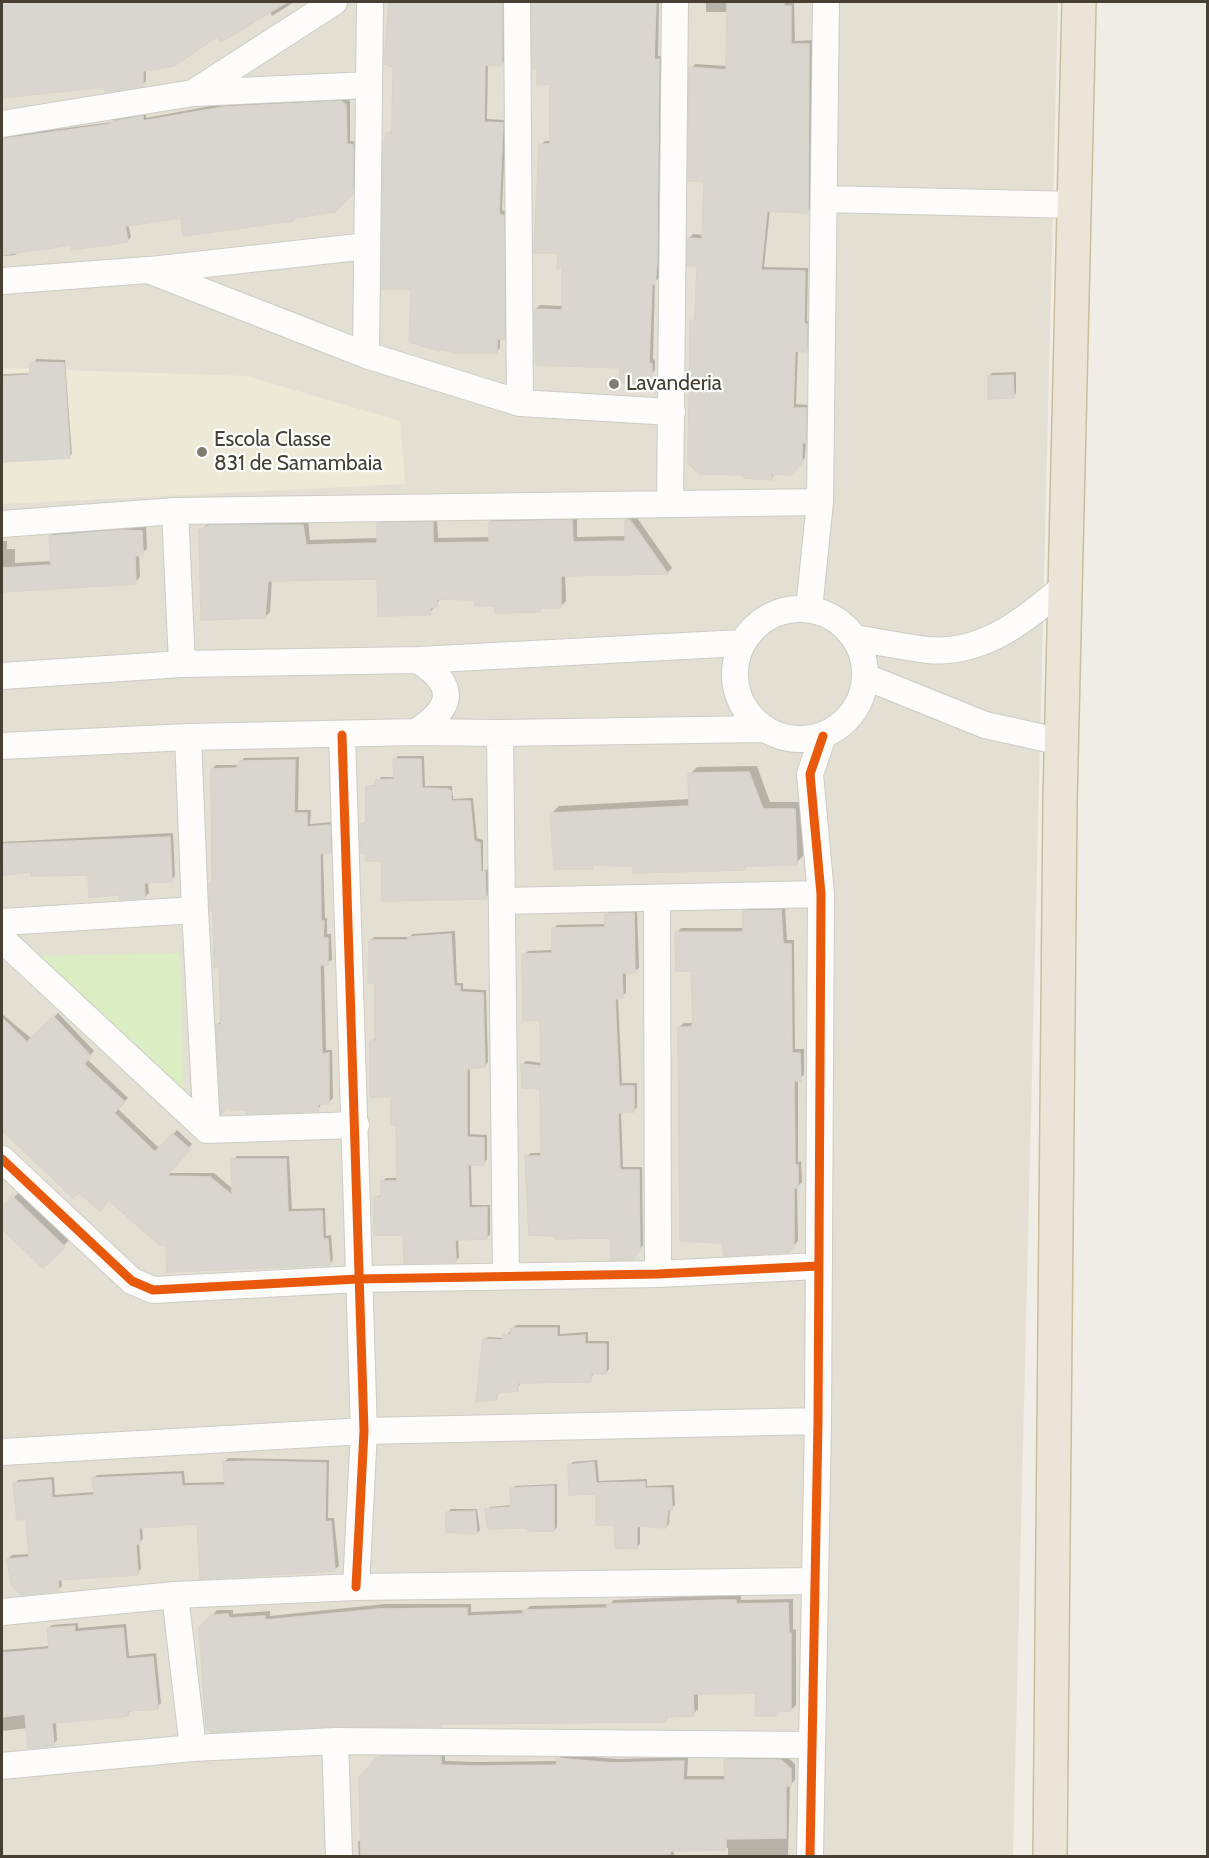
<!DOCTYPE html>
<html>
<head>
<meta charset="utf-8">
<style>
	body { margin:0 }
	#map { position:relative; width:1209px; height:1858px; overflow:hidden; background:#efede6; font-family:Cabin,sans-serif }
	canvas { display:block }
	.frame { position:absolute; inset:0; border:3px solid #463f32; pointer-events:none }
</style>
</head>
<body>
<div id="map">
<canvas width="1209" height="1858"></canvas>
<div class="frame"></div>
</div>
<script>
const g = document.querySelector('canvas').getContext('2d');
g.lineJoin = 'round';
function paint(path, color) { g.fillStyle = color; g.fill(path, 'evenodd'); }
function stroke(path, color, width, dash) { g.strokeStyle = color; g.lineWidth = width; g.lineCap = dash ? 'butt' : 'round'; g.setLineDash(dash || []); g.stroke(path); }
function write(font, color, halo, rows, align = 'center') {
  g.font = font + ' Cabin,sans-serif'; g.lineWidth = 4.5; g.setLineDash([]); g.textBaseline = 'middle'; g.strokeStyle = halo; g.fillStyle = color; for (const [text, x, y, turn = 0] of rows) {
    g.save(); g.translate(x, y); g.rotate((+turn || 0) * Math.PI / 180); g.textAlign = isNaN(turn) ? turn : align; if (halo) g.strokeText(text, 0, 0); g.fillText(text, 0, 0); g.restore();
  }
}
paint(new Path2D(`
	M 2,2 L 1058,2 L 1013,1856 L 2,1856 Z`), '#e4dfd3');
paint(new Path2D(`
	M 2,368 L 246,376 L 400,421 L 405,484 L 2,504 Z`), '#eee9d7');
paint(new Path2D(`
	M 180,953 L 184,1103 L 37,956 Z`), '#dbedc3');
paint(new Path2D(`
	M 2,2 L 294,2 L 272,16 L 270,11 L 146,69 L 146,81 L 142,85 L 2,94 Z
	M 390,2 L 506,2 L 506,60 L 502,64 L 488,63 L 487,119 L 506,120 L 502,210 L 507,212 L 508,333 L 500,337 L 500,348 L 496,352 L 438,350 L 412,288 L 387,134 L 393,130 L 394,66 L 386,63 Z
	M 543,2 L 659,2 L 658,56 L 663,56 L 661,258 L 659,278 L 655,281 L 653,359 L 655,360 L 655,370 L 649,378 L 621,366 L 536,309 L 540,305 L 563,306 L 564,266 L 541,145 L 545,141 L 551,141 L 551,83 Z
	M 706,2 L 794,2 L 795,41 L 813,40 L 812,207 L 808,211 L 770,210 L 764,267 L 808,268 L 807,321 L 811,321 L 810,347 L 806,351 L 798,350 L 796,404 L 810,405 L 809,437 L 806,441 L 805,458 L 789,473 L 775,474 L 771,478 L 697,318 L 698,264 L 689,238 L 693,234 L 704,235 L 706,179 L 691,68 L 695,64 L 727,66 L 728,12 L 706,12 Z
	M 346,98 L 350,101 L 350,141 L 357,142 L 356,187 L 334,211 L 297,216 L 294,220 L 182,216 L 128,224 L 131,237 L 127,241 L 72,243 L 19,251 L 15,255 L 2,256 L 2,142 L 6,136 L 113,122 L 116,118 L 146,113 L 146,118 L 227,103 Z
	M 36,359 L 65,360 L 72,454 L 69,457 L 2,461 L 2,374 L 31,373 Z
	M 1016,372 L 1016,393 L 1013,396 L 989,376 L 992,373 Z
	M 631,515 L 635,515 L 672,568 L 667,573 L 565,574 L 566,601 L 560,607 L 543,607 L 540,610 L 476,599 L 441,598 L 429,614 L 379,578 L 272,579 L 270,612 L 265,617 L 201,530 L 206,525 L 218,521 L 308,520 L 310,540 L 378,538 L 378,524 L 383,519 L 437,518 L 438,538 L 490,537 L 490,522 L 495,517 L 577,516 L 577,537 L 627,536 L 626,520 Z
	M 146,526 L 147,549 L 139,554 L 140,577 L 135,582 L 2,590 L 2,541 L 7,541 L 7,549 L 15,549 L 15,563 L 52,561 L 50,536 L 55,531 Z
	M 398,756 L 424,756 L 425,786 L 452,786 L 453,799 L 473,798 L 477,838 L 483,840 L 483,871 L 488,869 L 489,894 L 486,897 L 384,859 L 361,824 L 367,821 L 367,787 L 377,784 L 381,777 L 395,777 L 395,760 Z
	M 299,757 L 298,810 L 311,810 L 310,824 L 333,822 L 334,848 L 330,852 L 323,852 L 325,918 L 327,918 L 327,934 L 331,934 L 332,960 L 324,964 L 326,1050 L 332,1050 L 333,1098 L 329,1102 L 322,1102 L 318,1110 L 218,1024 L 222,1020 L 220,963 L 210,884 L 213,882 L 212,769 L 216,765 L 239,765 L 244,758 Z
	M 757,766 L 770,802 L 802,802 L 803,856 L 796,863 L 748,865 L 745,868 L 596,864 L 592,867 L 552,813 L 559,806 L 690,799 L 690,774 L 697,767 Z
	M 173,833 L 175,876 L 171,880 L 148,882 L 149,893 L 145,897 L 121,893 L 89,874 L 33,870 L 2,873 L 2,842 Z
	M 785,906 L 787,940 L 794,940 L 795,1049 L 804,1049 L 804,1075 L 798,1079 L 798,1162 L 801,1161 L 802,1182 L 797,1187 L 798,1241 L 788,1251 L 679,1027 L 684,1023 L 692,1023 L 692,969 L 677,933 L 681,928 L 744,928 L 744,911 L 749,907 Z
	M 637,910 L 639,968 L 635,971 L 626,972 L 626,993 L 618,997 L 622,1083 L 637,1083 L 637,1107 L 634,1111 L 621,1111 L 623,1167 L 642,1167 L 643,1245 L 636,1254 L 613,1236 L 527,1156 L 531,1153 L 542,1153 L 541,1088 L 523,1064 L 526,1061 L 543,1063 L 542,1019 L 524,955 L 528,951 L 554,950 L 553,929 L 557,925 L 607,924 L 607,914 L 610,911 Z
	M 455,931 L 457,983 L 463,983 L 463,989 L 486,990 L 488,1062 L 485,1066 L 470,1067 L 470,1134 L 487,1135 L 487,1159 L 484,1163 L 471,1163 L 472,1205 L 490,1205 L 490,1234 L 487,1238 L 458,1238 L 459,1257 L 456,1261 L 404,1233 L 376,1197 L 383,1194 L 382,1182 L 386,1178 L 398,1178 L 398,1123 L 392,1096 L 372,1041 L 375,1038 L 376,981 L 370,941 L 374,937 L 409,937 L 413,934 Z
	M 58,1013 L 94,1051 L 87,1059 L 128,1098 L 117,1108 L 160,1149 L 177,1130 L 192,1144 L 169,1173 L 214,1173 L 234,1190 L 233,1160 L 237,1156 L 289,1156 L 292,1209 L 325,1208 L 326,1236 L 331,1235 L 333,1260 L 329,1264 L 167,1244 L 109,1199 L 79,1191 L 73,1196 L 2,1129 L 2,1092 L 12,1079 L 2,1070 L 2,1014 L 32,1039 Z
	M 21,1190 L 71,1238 L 43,1266 L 2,1227 L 2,1210 Z
	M 516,1325 L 560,1325 L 560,1334 L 588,1332 L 588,1341 L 609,1341 L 609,1369 L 606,1373 L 594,1373 L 590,1380 L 521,1382 L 517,1390 L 500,1391 L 496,1398 L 484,1340 L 488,1337 L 504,1338 Z
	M 228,1458 L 329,1460 L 328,1518 L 334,1518 L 339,1566 L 335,1569 L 198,1522 L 142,1527 L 143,1539 L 139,1543 L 141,1569 L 137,1573 L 61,1578 L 62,1586 L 58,1590 L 8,1559 L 12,1555 L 30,1554 L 28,1517 L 15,1484 L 18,1480 L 54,1477 L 55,1495 L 95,1492 L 93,1479 L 97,1475 L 184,1471 L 185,1483 L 226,1482 L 224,1462 Z
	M 597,1460 L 599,1481 L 647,1479 L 647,1486 L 674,1485 L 675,1505 L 670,1509 L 669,1524 L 666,1527 L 640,1525 L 640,1544 L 637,1547 L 616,1523 L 597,1492 L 570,1465 L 573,1462 Z
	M 557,1484 L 557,1527 L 554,1530 L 487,1510 L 490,1507 L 513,1505 L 512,1489 L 515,1486 Z
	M 451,1509 L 477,1509 L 480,1530 L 477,1533 L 447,1513 Z
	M 726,1595 L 741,1596 L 741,1600 L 793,1599 L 793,1630 L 796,1629 L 796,1705 L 791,1710 L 758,1691 L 698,1692 L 698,1709 L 693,1714 L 670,1715 L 665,1720 L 444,1722 L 440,1725 L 201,1628 L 217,1610 L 233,1610 L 233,1614 L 270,1611 L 270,1616 L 385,1604 L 471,1604 L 471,1612 L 526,1610 L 530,1606 L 610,1604 L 614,1600 Z
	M 78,1623 L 78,1628 L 126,1624 L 129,1656 L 156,1653 L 161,1703 L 157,1707 L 132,1710 L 127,1714 L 56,1722 L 57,1740 L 53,1745 L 28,1728 L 2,1731 L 2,1650 L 50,1646 L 48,1629 L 52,1625 Z
	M 384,1752 L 445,1753 L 445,1761 L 478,1762 L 558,1761 L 562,1754 L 617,1759 L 688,1757 L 687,1776 L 727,1776 L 726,1760 L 731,1755 L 786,1756 L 795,1764 L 795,1780 L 790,1785 L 788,1856 L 728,1856 L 728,1848 L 674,1850 L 674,1856 L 359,1856 L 358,1842 L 362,1838 L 379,1757 Z`), '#0003');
const building = new Path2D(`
	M 2,2 L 287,2 L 221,42 L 217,37 L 174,66 L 143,71 L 143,86 L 105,92 L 104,87 L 2,98 Z
	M 389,2 L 502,2 L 502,66 L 485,65 L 484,122 L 503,123 L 499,214 L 504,216 L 505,339 L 497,339 L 497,353 L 458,353 L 438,349 L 439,351 L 409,342 L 411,289 L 382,289 L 383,148 L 386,133 L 392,133 L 393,67 L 384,64 Z
	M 532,2 L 656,2 L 654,60 L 659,59 L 657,263 L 655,284 L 652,284 L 649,363 L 652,364 L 652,376 L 645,384 L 619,383 L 620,368 L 536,365 L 534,309 L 562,310 L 562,267 L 557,268 L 558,253 L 534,253 L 539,144 L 550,144 L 550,84 L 537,85 L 537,68 L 532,68 Z
	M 727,2 L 784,2 L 784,6 L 791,6 L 791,44 L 809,44 L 808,213 L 767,211 L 761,270 L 805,271 L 804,324 L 807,324 L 807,352 L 795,351 L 793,408 L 806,408 L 806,443 L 802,443 L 802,463 L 790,475 L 771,474 L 772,480 L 744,478 L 743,475 L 699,474 L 688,463 L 690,322 L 695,319 L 697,266 L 687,265 L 688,238 L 702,239 L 704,181 L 688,181 L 689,67 L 726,70 Z
	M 341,101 L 346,105 L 347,144 L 353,145 L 353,193 L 335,212 L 294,218 L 294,221 L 183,236 L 181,218 L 125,226 L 128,242 L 72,250 L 71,245 L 2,255 L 2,139 L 111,124 L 111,122 L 143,116 L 143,121 L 223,107 Z
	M 31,362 L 64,363 L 70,458 L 2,462 L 2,377 L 29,375 Z
	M 1013,375 L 1014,398 L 988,399 L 988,376 Z
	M 572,520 L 573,542 L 625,541 L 625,520 L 630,520 L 668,574 L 561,576 L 561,608 L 541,608 L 540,612 L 495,613 L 495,606 L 475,606 L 475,600 L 437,599 L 437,607 L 430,608 L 430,615 L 378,616 L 377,579 L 268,581 L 265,618 L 201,620 L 199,530 L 211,525 L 303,525 L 306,545 L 377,543 L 377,523 L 433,522 L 433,543 L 489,542 L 489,522 Z
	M 120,530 L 142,531 L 143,555 L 135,556 L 136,584 L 2,592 L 2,568 L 51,565 L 49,536 Z
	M 393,759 L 421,759 L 422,788 L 448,789 L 451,791 L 451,801 L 470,801 L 474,841 L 480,843 L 481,873 L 485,871 L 486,899 L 382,901 L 382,861 L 366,861 L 366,853 L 361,853 L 360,824 L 366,823 L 366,786 L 375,786 L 376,780 L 394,779 Z
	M 295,760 L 294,813 L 307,813 L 307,827 L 330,825 L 331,853 L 320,854 L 321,921 L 324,921 L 323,938 L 328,938 L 328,965 L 320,965 L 322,1054 L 329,1053 L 329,1104 L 318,1104 L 318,1111 L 246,1114 L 246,1110 L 230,1110 L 230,1104 L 221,1115 L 216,1024 L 221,1025 L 219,965 L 214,968 L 213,911 L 210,911 L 209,884 L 212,884 L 211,769 L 237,768 L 239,761 Z
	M 749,772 L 763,809 L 795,809 L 797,865 L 745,866 L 745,870 L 633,873 L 632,866 L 592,865 L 593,869 L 554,869 L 550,813 L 689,806 L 688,773 Z
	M 170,837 L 172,882 L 144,883 L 145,898 L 120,900 L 120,895 L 89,897 L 88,875 L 31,876 L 31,872 L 3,875 L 2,844 Z
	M 781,910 L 783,944 L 791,944 L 792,1053 L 800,1053 L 801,1081 L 794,1081 L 795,1165 L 798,1165 L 798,1188 L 794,1188 L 794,1247 L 789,1252 L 724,1256 L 722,1243 L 680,1241 L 678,1027 L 691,1027 L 693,1023 L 691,971 L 676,971 L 675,932 L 743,932 L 743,911 Z
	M 634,913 L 635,973 L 622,973 L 623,998 L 615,999 L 619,1086 L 634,1086 L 634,1112 L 618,1113 L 620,1170 L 639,1170 L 640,1250 L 633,1259 L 611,1260 L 611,1238 L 555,1239 L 555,1236 L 529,1235 L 525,1156 L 541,1156 L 540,1089 L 522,1088 L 521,1064 L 541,1066 L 540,1020 L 523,1021 L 522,954 L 552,953 L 552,928 L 605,927 L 605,914 Z
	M 451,934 L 454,986 L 460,986 L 460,992 L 483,993 L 485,1067 L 467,1069 L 467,1137 L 484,1138 L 484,1165 L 468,1165 L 469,1208 L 487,1207 L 487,1239 L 455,1240 L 456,1262 L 404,1263 L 403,1235 L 374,1235 L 374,1197 L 381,1197 L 381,1181 L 397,1181 L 396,1125 L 391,1125 L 391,1097 L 370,1097 L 370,1041 L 375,1041 L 375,983 L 368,983 L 369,940 L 408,940 L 408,937 Z
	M 53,1016 L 91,1056 L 84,1064 L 125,1102 L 114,1113 L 155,1152 L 172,1133 L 190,1149 L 167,1176 L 210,1177 L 232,1195 L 231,1159 L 286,1159 L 288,1212 L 322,1211 L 323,1239 L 328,1239 L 330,1265 L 167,1272 L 166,1245 L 159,1245 L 109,1200 L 100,1211 L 79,1193 L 73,1198 L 2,1130 L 2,1018 L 27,1042 Z
	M 12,1196 L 65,1247 L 43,1268 L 2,1229 L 2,1208 Z
	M 511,1328 L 557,1328 L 557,1337 L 585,1335 L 585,1344 L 606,1344 L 606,1374 L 591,1374 L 591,1382 L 518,1383 L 518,1391 L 497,1393 L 497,1400 L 476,1402 L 483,1339 L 503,1340 L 503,1335 L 511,1334 Z
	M 250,1461 L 326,1463 L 325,1522 L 331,1521 L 335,1571 L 200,1579 L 197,1524 L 139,1528 L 140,1544 L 136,1544 L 138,1575 L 58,1580 L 59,1591 L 22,1595 L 11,1584 L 7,1559 L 29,1557 L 26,1519 L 17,1520 L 13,1483 L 51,1480 L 52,1498 L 94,1495 L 92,1478 L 181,1474 L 182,1486 L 225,1485 L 223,1462 Z
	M 594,1462 L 596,1483 L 645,1482 L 645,1488 L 671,1488 L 672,1510 L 668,1510 L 666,1528 L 637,1526 L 637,1549 L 615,1548 L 614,1525 L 596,1525 L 596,1494 L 569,1495 L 568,1465 Z
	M 554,1486 L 554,1531 L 530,1531 L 525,1528 L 488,1529 L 485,1509 L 511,1507 L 510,1488 Z
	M 475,1511 L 477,1534 L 446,1532 L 446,1512 Z
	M 721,1600 L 736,1600 L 736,1604 L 788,1603 L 789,1634 L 791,1633 L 791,1711 L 780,1711 L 776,1716 L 755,1716 L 756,1693 L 693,1694 L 694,1716 L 665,1717 L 666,1722 L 441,1724 L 441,1727 L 334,1726 L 211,1732 L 206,1728 L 199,1627 L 211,1615 L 228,1614 L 229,1618 L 265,1616 L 265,1620 L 379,1609 L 467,1608 L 467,1616 L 523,1614 L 523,1610 L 607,1608 L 607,1604 Z
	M 75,1626 L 74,1632 L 123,1628 L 126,1659 L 153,1657 L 158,1709 L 128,1711 L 128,1716 L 122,1717 L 52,1723 L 54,1746 L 28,1748 L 25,1714 L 2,1717 L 2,1653 L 49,1649 L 47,1628 Z
	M 378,1756 L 441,1757 L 441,1765 L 473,1766 L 557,1765 L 556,1758 L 612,1763 L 684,1761 L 683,1780 L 725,1780 L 724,1759 L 781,1760 L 791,1769 L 791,1786 L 786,1786 L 786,1838 L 726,1839 L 726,1850 L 670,1851 L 670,1857 L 361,1857 L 359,1778 Z`);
paint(building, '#d9d6cf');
stroke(building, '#d8d4cc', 1.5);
const minor = new Path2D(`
	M 517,2 L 520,403
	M 194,93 L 368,85
	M 2,124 L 193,93 L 334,2
	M 824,199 L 1075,205
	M 151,270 L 367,246
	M 2,281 L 148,270 L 366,355 L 520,403 L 672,412
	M 366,355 L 370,2
	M 670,503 L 675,2
	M 175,511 L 182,664
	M 2,524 L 175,511 L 820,502
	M735 674a65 65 0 1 1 130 0a65 65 0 1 1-130 0Z
	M 809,609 L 820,502 L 826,2
	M 854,638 C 879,642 904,647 928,650 C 984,655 1028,618 1067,584
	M 2,676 L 182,664 L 418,660 L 741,643
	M 866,677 L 985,725 L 1062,742
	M 416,732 C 454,707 457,686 418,660
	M 500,733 L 506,1276
	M 342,735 L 364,1431 L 356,1587
	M 188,737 L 195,910 L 207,1130
	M 2,746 L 188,737 L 416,732 L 500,733 L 763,729
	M 657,898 L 658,1274
	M 503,901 L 821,894
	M 2,922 L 195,910
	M 2,939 L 207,1130 L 356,1125
	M 2,1159 L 132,1281 L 153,1290 L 358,1279 L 658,1274 L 818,1266
	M 2,1452 L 364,1431 L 818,1421
	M 175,1595 L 193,1748
	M 2,1612 L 175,1595 L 356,1587 L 814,1581
	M 335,1741 L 339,1856
	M 2,1766 L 193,1748 L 335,1741 L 812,1745
	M 810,1856 L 818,1421 L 821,894 L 810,774 L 823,736`);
const highway = new Path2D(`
	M 1050,1856 L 1060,801 L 1079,2`);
stroke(minor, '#cdcbc4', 28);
stroke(highway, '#cabd9e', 36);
stroke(minor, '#fdfcfb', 26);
stroke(highway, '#ece5d7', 33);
stroke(new Path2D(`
	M 342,735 L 364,1431 L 356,1587
	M 2,1159 L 132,1281 L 153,1290 L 358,1279 L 658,1274 L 818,1266
	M 810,1856 L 818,1421 L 821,894 L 810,774 L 823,736`), '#e8590c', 9);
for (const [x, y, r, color] of [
	[614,384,6,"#817c71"],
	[202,452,6,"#817c71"]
]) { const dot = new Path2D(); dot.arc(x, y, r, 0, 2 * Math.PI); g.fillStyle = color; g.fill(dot); stroke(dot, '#fff', 2); }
write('21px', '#463f32', '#fff', [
	["Lavanderia",626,384],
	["Escola Classe",214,440],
	["831 de Samambaia",214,464]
], 'left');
</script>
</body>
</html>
